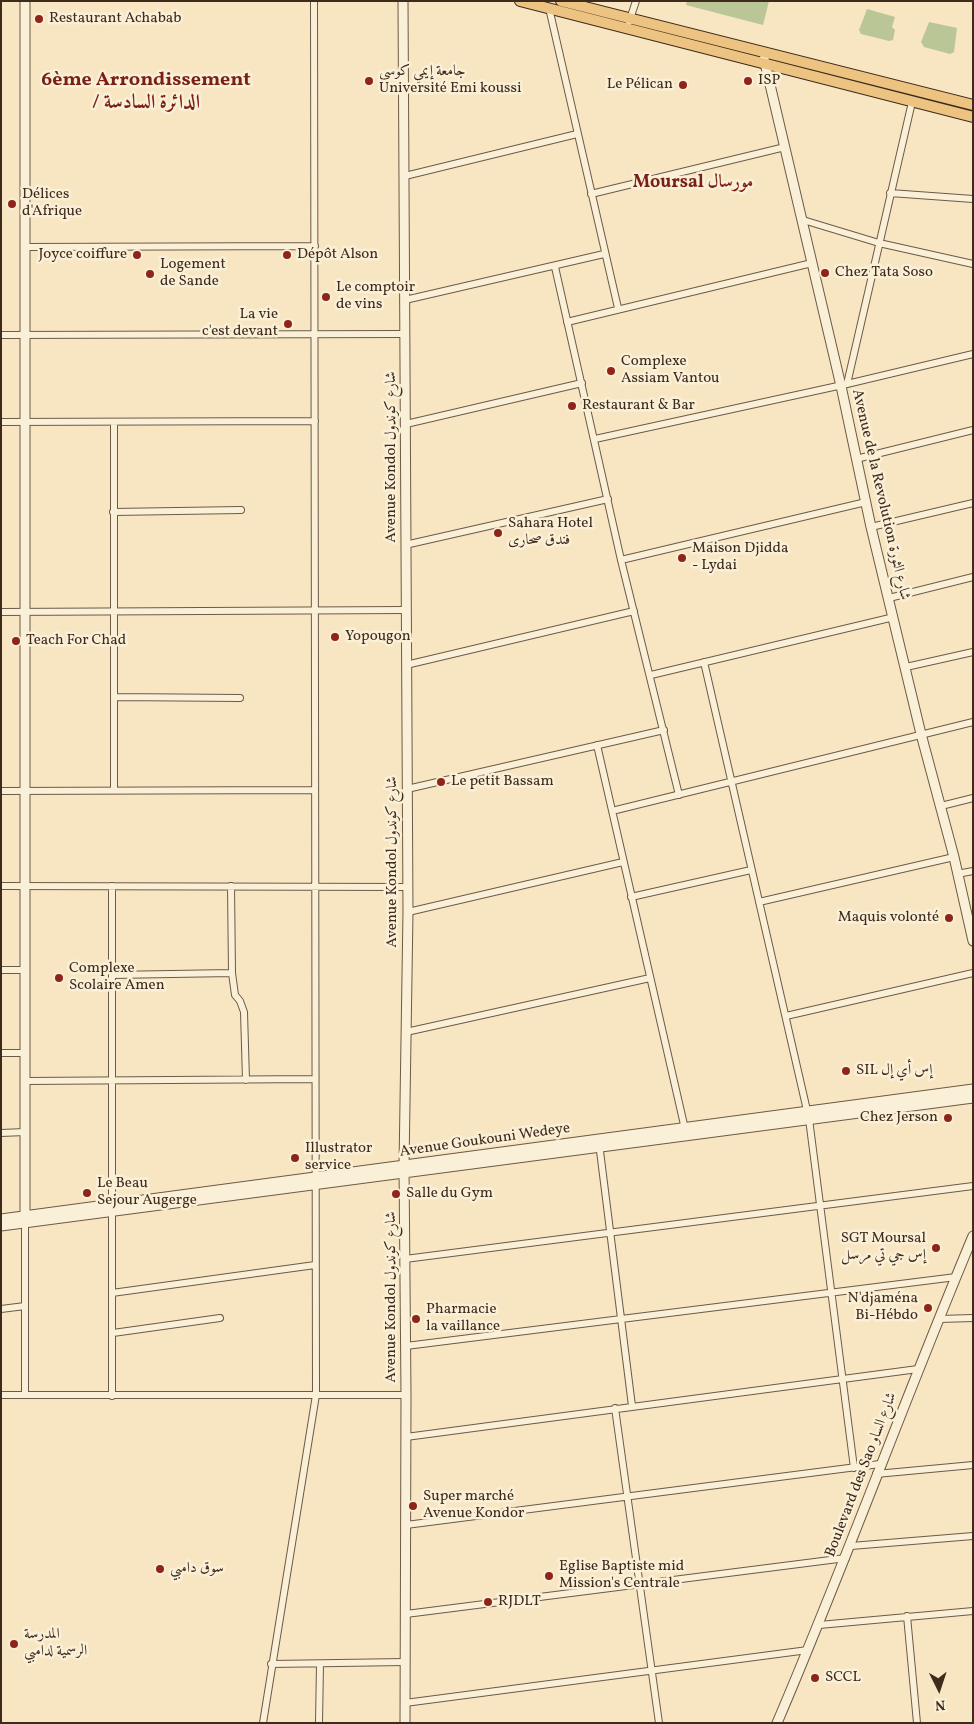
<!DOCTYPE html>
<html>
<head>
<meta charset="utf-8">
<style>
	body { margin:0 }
	#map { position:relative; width:974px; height:1724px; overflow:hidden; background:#f8e6c2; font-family:Vollkorn,serif }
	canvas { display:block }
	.frame { position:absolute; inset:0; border:2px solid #3f2b1c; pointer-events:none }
	.north { position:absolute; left:914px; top:1664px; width:50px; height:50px; -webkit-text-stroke:4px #faefd7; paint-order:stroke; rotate:176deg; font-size:14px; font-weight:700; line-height:20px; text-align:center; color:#3f2b1c }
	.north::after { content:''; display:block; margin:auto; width:18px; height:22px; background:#3f2b1c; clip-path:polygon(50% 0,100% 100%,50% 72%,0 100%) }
</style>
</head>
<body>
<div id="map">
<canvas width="974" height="1724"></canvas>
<div class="frame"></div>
<div class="north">N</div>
</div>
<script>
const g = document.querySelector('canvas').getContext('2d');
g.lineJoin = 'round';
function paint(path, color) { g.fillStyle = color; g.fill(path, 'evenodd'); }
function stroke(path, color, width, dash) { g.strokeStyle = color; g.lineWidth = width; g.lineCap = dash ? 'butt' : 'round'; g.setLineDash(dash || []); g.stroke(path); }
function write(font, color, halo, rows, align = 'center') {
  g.font = font + ' Vollkorn,Amiri,serif'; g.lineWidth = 5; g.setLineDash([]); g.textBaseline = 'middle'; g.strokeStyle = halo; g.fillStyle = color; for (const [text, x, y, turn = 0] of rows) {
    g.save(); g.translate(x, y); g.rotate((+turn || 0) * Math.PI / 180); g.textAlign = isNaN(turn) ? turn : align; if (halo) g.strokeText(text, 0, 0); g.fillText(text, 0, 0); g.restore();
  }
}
paint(new Path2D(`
	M 687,1 L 769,1 L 763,25 L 686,5 Z
	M 867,9 L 895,17 L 892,27 L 895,30 L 893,40 L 889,41 L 861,34 L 859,30 Z
	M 929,22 L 957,28 L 954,52 L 950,54 L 924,47 L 921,42 Z`), '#bac696');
const minor = new Path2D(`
	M 549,8 L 618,308
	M 629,22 L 636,1
	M 405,176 L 577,134
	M 890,193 L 973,199
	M 591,194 L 785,147
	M 803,220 L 879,243 L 973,264
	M 26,247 L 315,246
	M 555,267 L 621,560 L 679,795
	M 405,300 L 604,254
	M 567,322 L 812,263
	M 1,335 L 405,334
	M 847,384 L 912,102
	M 1,422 L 315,421
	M 114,423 L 114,790
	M 406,424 L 582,383
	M 595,439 L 847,384 L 973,354
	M 856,459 L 973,430
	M 113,512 L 241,510
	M 871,527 L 973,503
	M 405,545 L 608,499
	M 621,560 L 866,502
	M 889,598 L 973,577
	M 1,612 L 406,610
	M 704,662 L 809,1119 L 854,1468
	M 406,665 L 634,611
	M 906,667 L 973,652
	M 651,675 L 894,617
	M 114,697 L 240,698
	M 597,745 L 685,1129
	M 407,789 L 664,730
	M 1,791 L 315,790
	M 941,806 L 973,798
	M 612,811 L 973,722
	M 957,874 L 973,871
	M 1,886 L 407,887
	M 231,886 L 232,973 L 235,995 L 240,1001 L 244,1012 L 246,1080
	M 631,897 L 751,870
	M 759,902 L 954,857
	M 408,912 L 623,862
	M 1,970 L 25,970
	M 112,975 L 232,973
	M 786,1016 L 973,973
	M 406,1032 L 650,978
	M 1,1053 L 24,1053
	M 25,1081 L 315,1079
	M 1,1133 L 25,1132
	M 599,1143 L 632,1406
	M 25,1223 L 25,1395
	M 405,1259 L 973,1186
	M 112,1293 L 315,1265
	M 1,1309 L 25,1306
	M 939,1319 L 973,1318
	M 113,1333 L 220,1318
	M 406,1346 L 956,1277
	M 1,1395 L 406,1395
	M 112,1396 L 112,886
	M 615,1408 L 659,1723
	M 406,1437 L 918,1369
	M 876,1474 L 973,1465
	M 406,1525 L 880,1464
	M 851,1546 L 973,1536
	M 406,1614 L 846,1558
	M 907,1616 L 917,1723
	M 819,1625 L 973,1611
	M 271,1664 L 405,1662
	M 405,1703 L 808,1650
	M 263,1723 L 316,1395 L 314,1
	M 319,1723 L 320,1664`);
const tertiary = new Path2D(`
	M 403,1 L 408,912 L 404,1166 L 406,1395 L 405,1723
	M 764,59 L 841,386 L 871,527 L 921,734 L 954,857 L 973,941
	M 1,1219 L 973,1089
	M 25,1223 L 25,1
	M 1,1226 L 973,1098
	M 777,1723 C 846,1562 905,1398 973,1236`);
const primary = new Path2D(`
	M 520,1 L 973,117
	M 561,1 L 973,105`);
stroke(minor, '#6d5a46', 8);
stroke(tertiary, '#6d5a46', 11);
stroke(primary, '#3f2b1c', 12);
stroke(minor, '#faefd7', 6);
stroke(tertiary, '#faefd7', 9);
stroke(primary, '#ecc381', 10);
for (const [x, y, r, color] of [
	[39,19,5,"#8f2418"],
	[369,81,5,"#8f2418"],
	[748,81,5,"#8f2418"],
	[683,85,5,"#8f2418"],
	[12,204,5,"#8f2418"],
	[137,255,5,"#8f2418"],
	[287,255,5,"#8f2418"],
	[825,273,5,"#8f2418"],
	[150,274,5,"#8f2418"],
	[326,297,5,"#8f2418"],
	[288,324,5,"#8f2418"],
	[611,371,5,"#8f2418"],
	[572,406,5,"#8f2418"],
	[498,533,5,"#8f2418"],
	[682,558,5,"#8f2418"],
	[335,637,5,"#8f2418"],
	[16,641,5,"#8f2418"],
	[441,782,5,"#8f2418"],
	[949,918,5,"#8f2418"],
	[59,978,5,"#8f2418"],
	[846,1071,5,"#8f2418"],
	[948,1118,5,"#8f2418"],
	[295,1158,5,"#8f2418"],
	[87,1193,5,"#8f2418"],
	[396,1194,5,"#8f2418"],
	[936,1248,5,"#8f2418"],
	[928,1308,5,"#8f2418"],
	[416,1319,5,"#8f2418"],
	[413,1506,5,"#8f2418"],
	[160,1569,5,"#8f2418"],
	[549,1576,5,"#8f2418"],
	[488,1602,5,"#8f2418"],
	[14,1644,5,"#8f2418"],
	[815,1678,5,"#8f2418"]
]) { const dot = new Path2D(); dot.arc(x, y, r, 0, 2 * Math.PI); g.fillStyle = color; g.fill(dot); stroke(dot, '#faefd7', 2); }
write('15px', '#3f2b1c', '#faefd7', [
	["Restaurant Achabab",49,19],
	["جامعة إيمي كوسي",379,72],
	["Université Emi koussi",379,89],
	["ISP",758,81],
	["Le Pélican",673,85,"right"],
	["Délices",22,195],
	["d'Afrique",22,212],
	["Joyce coiffure",127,255,"right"],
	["Dépôt Alson",297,255],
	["Logement",160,265],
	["de Sande",160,282],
	["Chez Tata Soso",835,273],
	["Le comptoir",336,288],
	["de vins",336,305],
	["La vie",278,315,"right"],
	["c'est devant",278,332,"right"],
	["Complexe",621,362],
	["Assiam Vantou",621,379],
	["Restaurant & Bar",582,406],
	["Sahara Hotel",508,524],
	["فندق صحارى",508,541],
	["Maison Djidda",692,549],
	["- Lydai",692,566],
	["Yopougon",345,637],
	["Teach For Chad",26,641],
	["Le petit Bassam",451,782],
	["Maquis volonté",939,918,"right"],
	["Complexe",69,969],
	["Scolaire Amen",69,986],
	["SIL إس أي إل",856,1071],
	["Chez Jerson",938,1118,"right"],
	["Illustrator",305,1149],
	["service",305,1166],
	["Le Beau",97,1184],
	["Sejour Augerge",97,1201],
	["Salle du Gym",406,1194],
	["SGT Moursal",926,1239,"right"],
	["إس جي تي مرسل",926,1256,"right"],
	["N'djaména",918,1299,"right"],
	["Bi-Hébdo",918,1316,"right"],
	["Pharmacie",426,1310],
	["la vaillance",426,1327],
	["Super marché",423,1497],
	["Avenue Kondor",423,1514],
	["Eglise Baptiste mid",559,1567],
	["Mission's Centrale",559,1584],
	["سوق دامبي",170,1569],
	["RJDLT",498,1602],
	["المدرسة",24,1635],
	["الرسمية لدامبي",24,1652],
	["SCCL",825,1678]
], 'left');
write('15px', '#3f2b1c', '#faefd7', [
	["Avenue Kondol شارع كوندول",392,457,-90],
	["Avenue de la Revolution شارع الثورة",880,495,77],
	["Avenue Kondol شارع كوندول",393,862,-90],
	["Avenue Goukouni Wedeye",485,1141,-8],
	["Avenue Kondol شارع كوندول",392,1297,-90],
	["Boulevard des Sao شارع الساو",862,1475,-69]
]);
write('bold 18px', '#7a1f14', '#faefd7', [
	["Moursal مورسال",693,184]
]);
write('bold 20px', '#7a1f14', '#faefd7', [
	["6ème Arrondissement",146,81],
	["/ الدائرة السادسة",146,104]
]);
</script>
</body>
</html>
